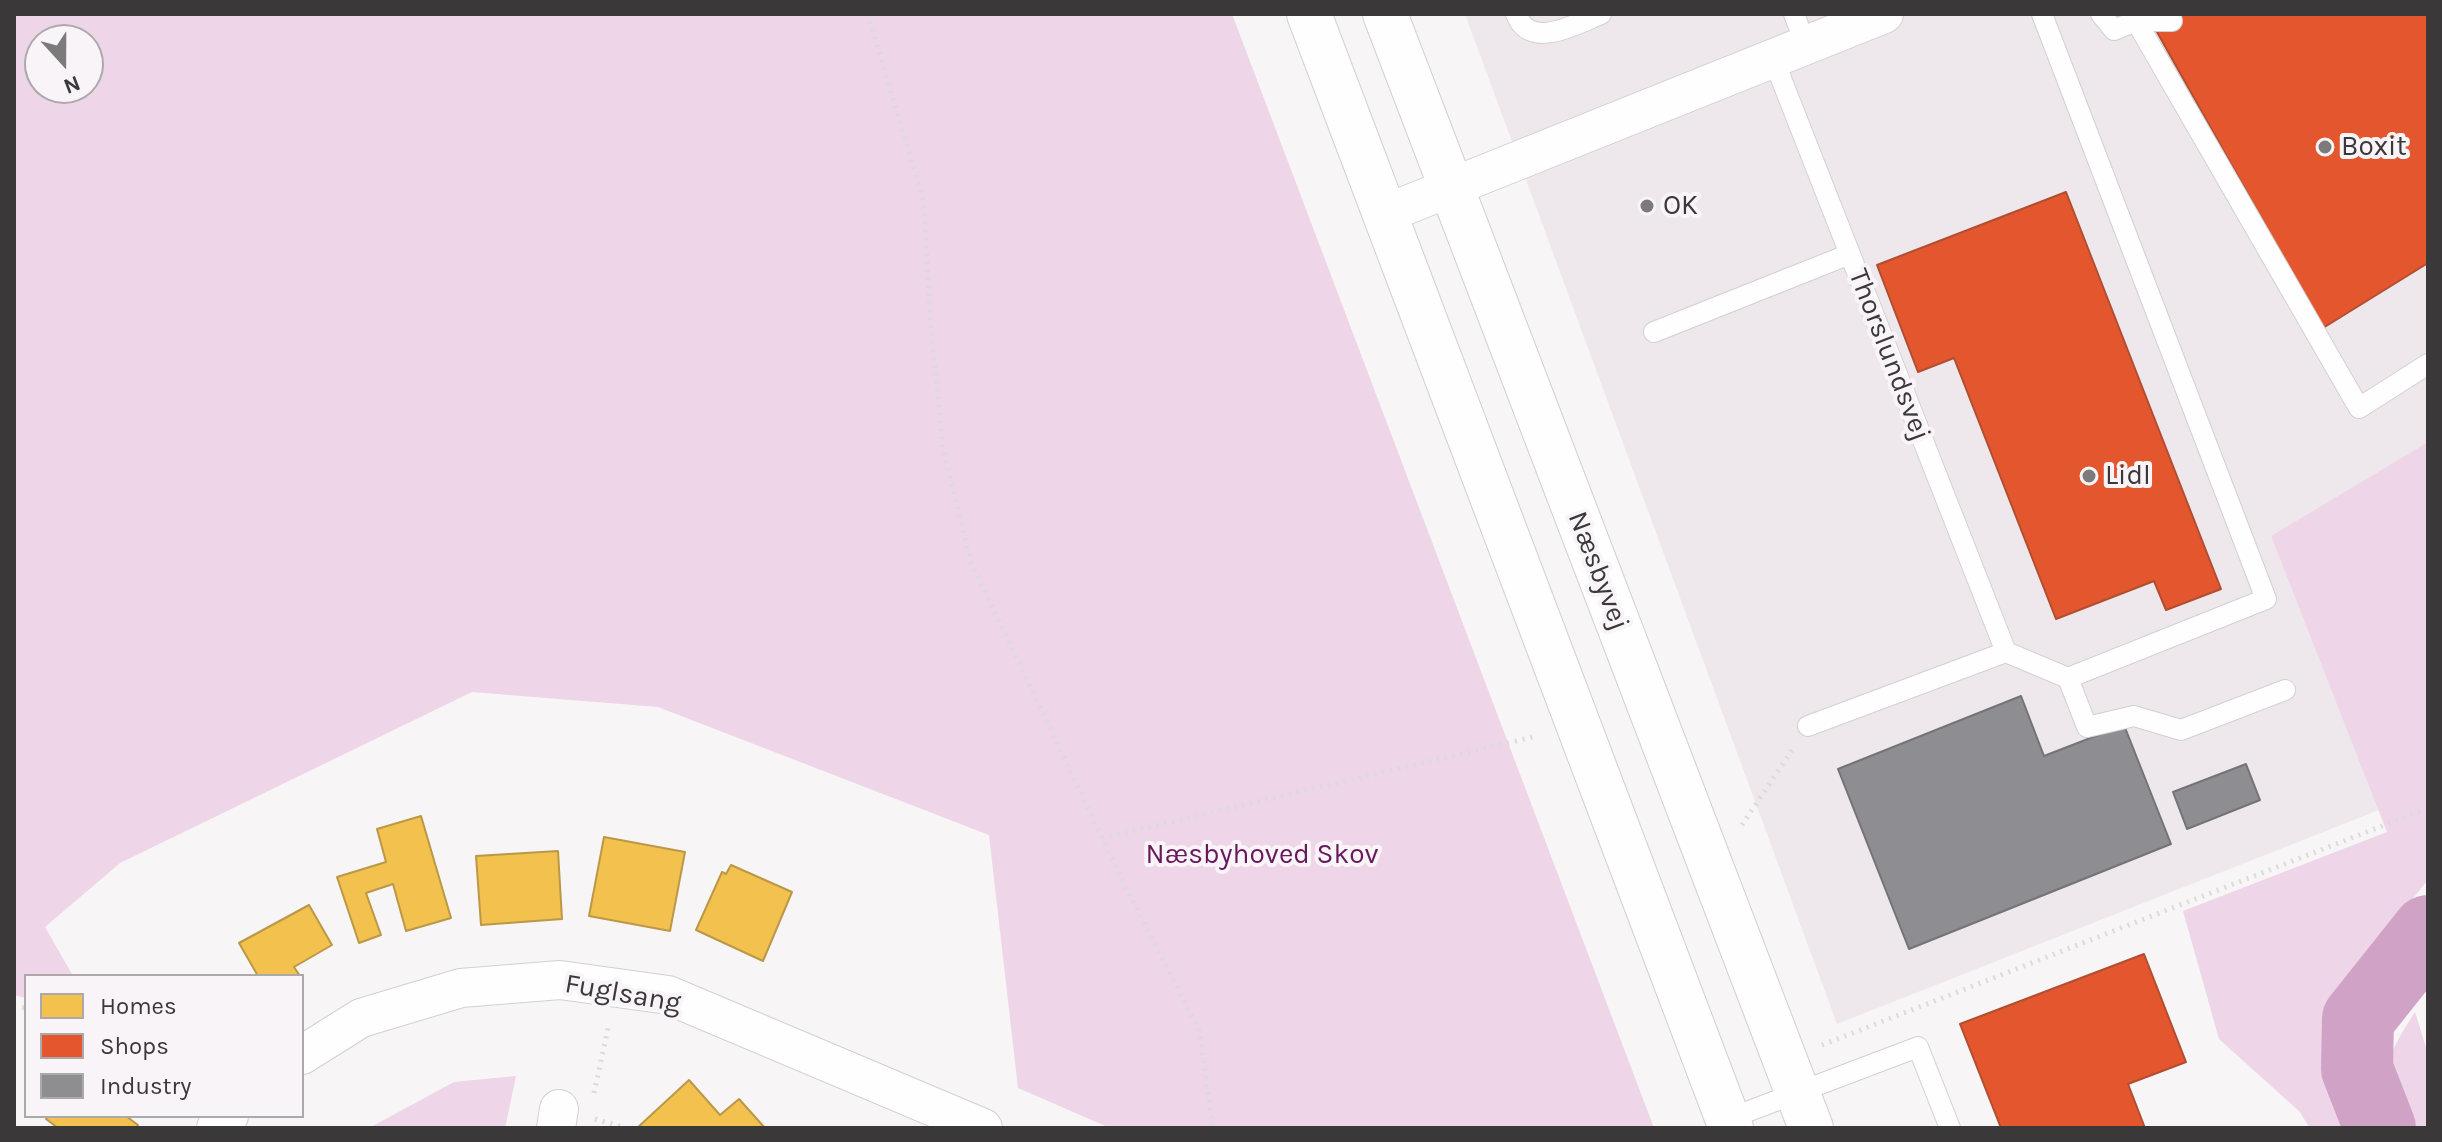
<!DOCTYPE html>
<html>
<head>
<meta charset="utf-8">
<style>
	body { margin:0 }
	#map { position:relative; width:2442px; height:1142px; overflow:hidden; background:#f7f5f6; font-family:Karla,sans-serif }
	canvas { display:block }
	.frame { position:absolute; inset:0; border:16px solid #3a3839; pointer-events:none }
	.legend { position:absolute; left:24px; top:974px; width:280px; height:144px; box-sizing:border-box; background:#f8f4f7; border:2px solid #aca9ab; margin:0; padding:10px 14px; list-style:none; font-size:24px; color:#3a3839 }
	.legend li { display:flex; align-items:center; gap:16px; height:40px }
	.legend b { width:40px; border:2px solid #aca9ab }
	.north { position:absolute; left:24px; top:24px; width:80px; height:80px; box-sizing:border-box; background:#f8f4f7; border:2px solid #aca9ab; border-radius:50%; rotate:159deg; font-size:22px; font-weight:700; line-height:32px; text-align:center; color:#3a3839 }
	.north::after { content:''; display:block; margin:auto; width:28px; height:36px; background:#7c7a7b; clip-path:polygon(50% 0,100% 100%,50% 72%,0 100%) }
</style>
</head>
<body>
<div id="map">
<canvas width="2442" height="1142"></canvas>
<div class="frame"></div>
<ul class="legend">
<li><b style="height:22px;background:#f2c14e"></b>Homes</li>
<li><b style="height:22px;background:#e4572e"></b>Shops</li>
<li><b style="height:22px;background:#8d8d92"></b>Industry</li>
</ul>
<div class="north">N</div>
</div>
<script>
const g = document.querySelector('canvas').getContext('2d');
g.lineJoin = 'round';
function paint(path, color) { g.fillStyle = color; g.fill(path, 'evenodd'); }
function stroke(path, color, width, dash) { g.strokeStyle = color; g.lineWidth = width; g.lineCap = dash ? 'butt' : 'round'; g.setLineDash(dash || []); g.stroke(path); }
function write(font, color, halo, rows, align = 'center') {
  g.font = font + ' Karla,sans-serif'; g.lineWidth = 8; g.setLineDash([]); g.textBaseline = 'middle'; g.strokeStyle = halo; g.fillStyle = color; for (const [text, x, y, turn = 0] of rows) {
    g.save(); g.translate(x, y); g.rotate((+turn || 0) * Math.PI / 180); g.textAlign = isNaN(turn) ? turn : align; if (halo) g.strokeText(text, 0, 0); g.fillText(text, 0, 0); g.restore();
  }
}
paint(new Path2D(`
	M 1465,14 L 2428,14 L 2428,442 L 2271,536 L 2379,810 L 1837,1024 Z`), '#eee7ec');
paint(new Path2D(`
	M 14,14 L 1232,14 L 1654,1128 L 1110,1128 L 1018,1088 L 989,835 L 658,707 L 472,692 L 120,863 L 45,927 L 73,976 L 26,976 L 26,998 L 14,995 ZM 88,40 L 88,88 L 40,88 L 40,40 Z
	M 2428,442 L 2428,880 L 2363,959 L 2331,1029 L 2328,1055 L 2331,1079 L 2348,1114 L 2360,1128 L 2310,1128 L 2299,1111 L 2219,1039 L 2183,911 L 2387,832 L 2271,536 Z
	M 2415,1012 L 2428,1054 L 2428,1128 L 2403,1128 C 2376,1076 2385,1059 2415,1012 Z
	M 516,1076 L 505,1128 L 369,1128 L 454,1082 Z`), '#eed5e7');
const homes = new Path2D(`
	M 421,816 L 451,918 L 406,931 L 393,884 L 366,893 L 381,935 L 359,943 L 337,877 L 386,862 L 377,829 Z
	M 604,837 L 685,852 L 670,931 L 589,916 Z
	M 558,851 L 562,919 L 481,925 L 476,856 Z
	M 731,865 L 792,892 L 763,961 L 696,930 L 722,872 L 726,874 Z
	M 309,905 L 332,945 L 294,967 L 300,976 L 258,976 L 239,943 Z
	M 689,1080 L 720,1115 L 739,1099 L 765,1128 L 637,1128 Z
	M 48,1116 L 126,1116 L 138,1125 L 136,1128 L 58,1128 L 46,1119 Z`);
paint(homes, '#f2c14e');
stroke(homes, '#bb9848', 2);
const shops = new Path2D(`
	M 2184,14 L 2428,14 L 2428,263 L 2323,328 L 2157,32 Z
	M 2066,192 L 2221,589 L 2166,610 L 2154,581 L 2056,619 L 1954,358 L 1918,372 L 1877,265 Z
	M 2144,954 L 2186,1062 L 2128,1084 L 2145,1128 L 2001,1128 L 1960,1024 Z`);
paint(shops, '#e4572e');
stroke(shops, '#b14e31', 2);
const industry = new Path2D(`
	M 2021,696 L 2044,756 L 2124,725 L 2171,844 L 1909,949 L 1838,769 Z
	M 2246,764 L 2260,800 L 2187,829 L 2173,792 Z`);
paint(industry, '#8d8d92');
stroke(industry, '#747477', 2);
stroke(new Path2D(`
	M 2380,1128 L 2357,1069 L 2358,1019 L 2428,931`), '#d0a2c6', 72);
const service = new Path2D(`
	M 1516,14 C 1530,51 1576,24 1601,14
	M 1794,14 L 1806,45
	M 2101,14 L 2114,30
	M 2136,21 L 2359,408 L 2428,364
	M 2114,30 L 2136,21 L 2172,21
	M 1773,58 L 2006,652
	M 1654,332 L 1850,254
	M 2068,678 L 2087,727 L 2134,716 L 2181,730 L 2285,690
	M 1808,726 L 2006,652 L 2068,678 L 2266,599 L 2042,14
	M 1728,1119 L 1918,1047 L 1950,1128`);
const minor = new Path2D(`
	M 1387,213 L 1884,14
	M 302,1055 L 361,1018 L 461,988 L 560,980 L 668,995 L 983,1128
	M 216,1128 L 229,1116
	M 556,1128 L 559,1109`);
const tertiary = new Path2D(`
	M 1309,14 L 1731,1128
	M 1385,14 L 1811,1128`);
stroke(service, '#d2d1d2', 22);
stroke(minor, '#d2d1d2', 40);
stroke(tertiary, '#d2d1d2', 46);
stroke(new Path2D(`
	M 868,14 L 924,203 L 930,316 L 943,449 L 971,562 L 1124,884 L 1199,1030 L 1213,1128
	M 1742,825 L 1792,750
	M 1102,838 L 1537,736
	M 14,1007 L 26,1008
	M 1822,1045 L 2428,808
	M 594,1093 L 609,1024
	M 595,1119 L 626,1128`), '#dcdbdc', 5, [2, 6]);
stroke(service, '#fefefe', 20);
stroke(minor, '#fefefe', 38);
stroke(tertiary, '#fefefe', 44);
for (const [x, y, r, color] of [
	[2325,147,8,"#7c7a7b"],
	[1647,206,8,"#7c7a7b"],
	[2089,476,8,"#7c7a7b"]
]) { const dot = new Path2D(); dot.arc(x, y, r, 0, 2 * Math.PI); g.fillStyle = color; g.fill(dot); stroke(dot, '#f8f4f7', 3); }
write('28px', '#3a3839', '#f8f4f7', [
	["Boxit",2341,147],
	["OK",1663,206],
	["Lidl",2105,476]
], 'left');
write('28px', '#3a3839', '#f8f4f7', [
	["Thorslundsvej",1889,355,69],
	["Næsbyvej",1598,571,69],
	["Fuglsang",623,994,10]
]);
write('28px', '#68195b', '#f8f4f7', [
	["Næsbyhoved Skov",1262,855]
]);
</script>
</body>
</html>
